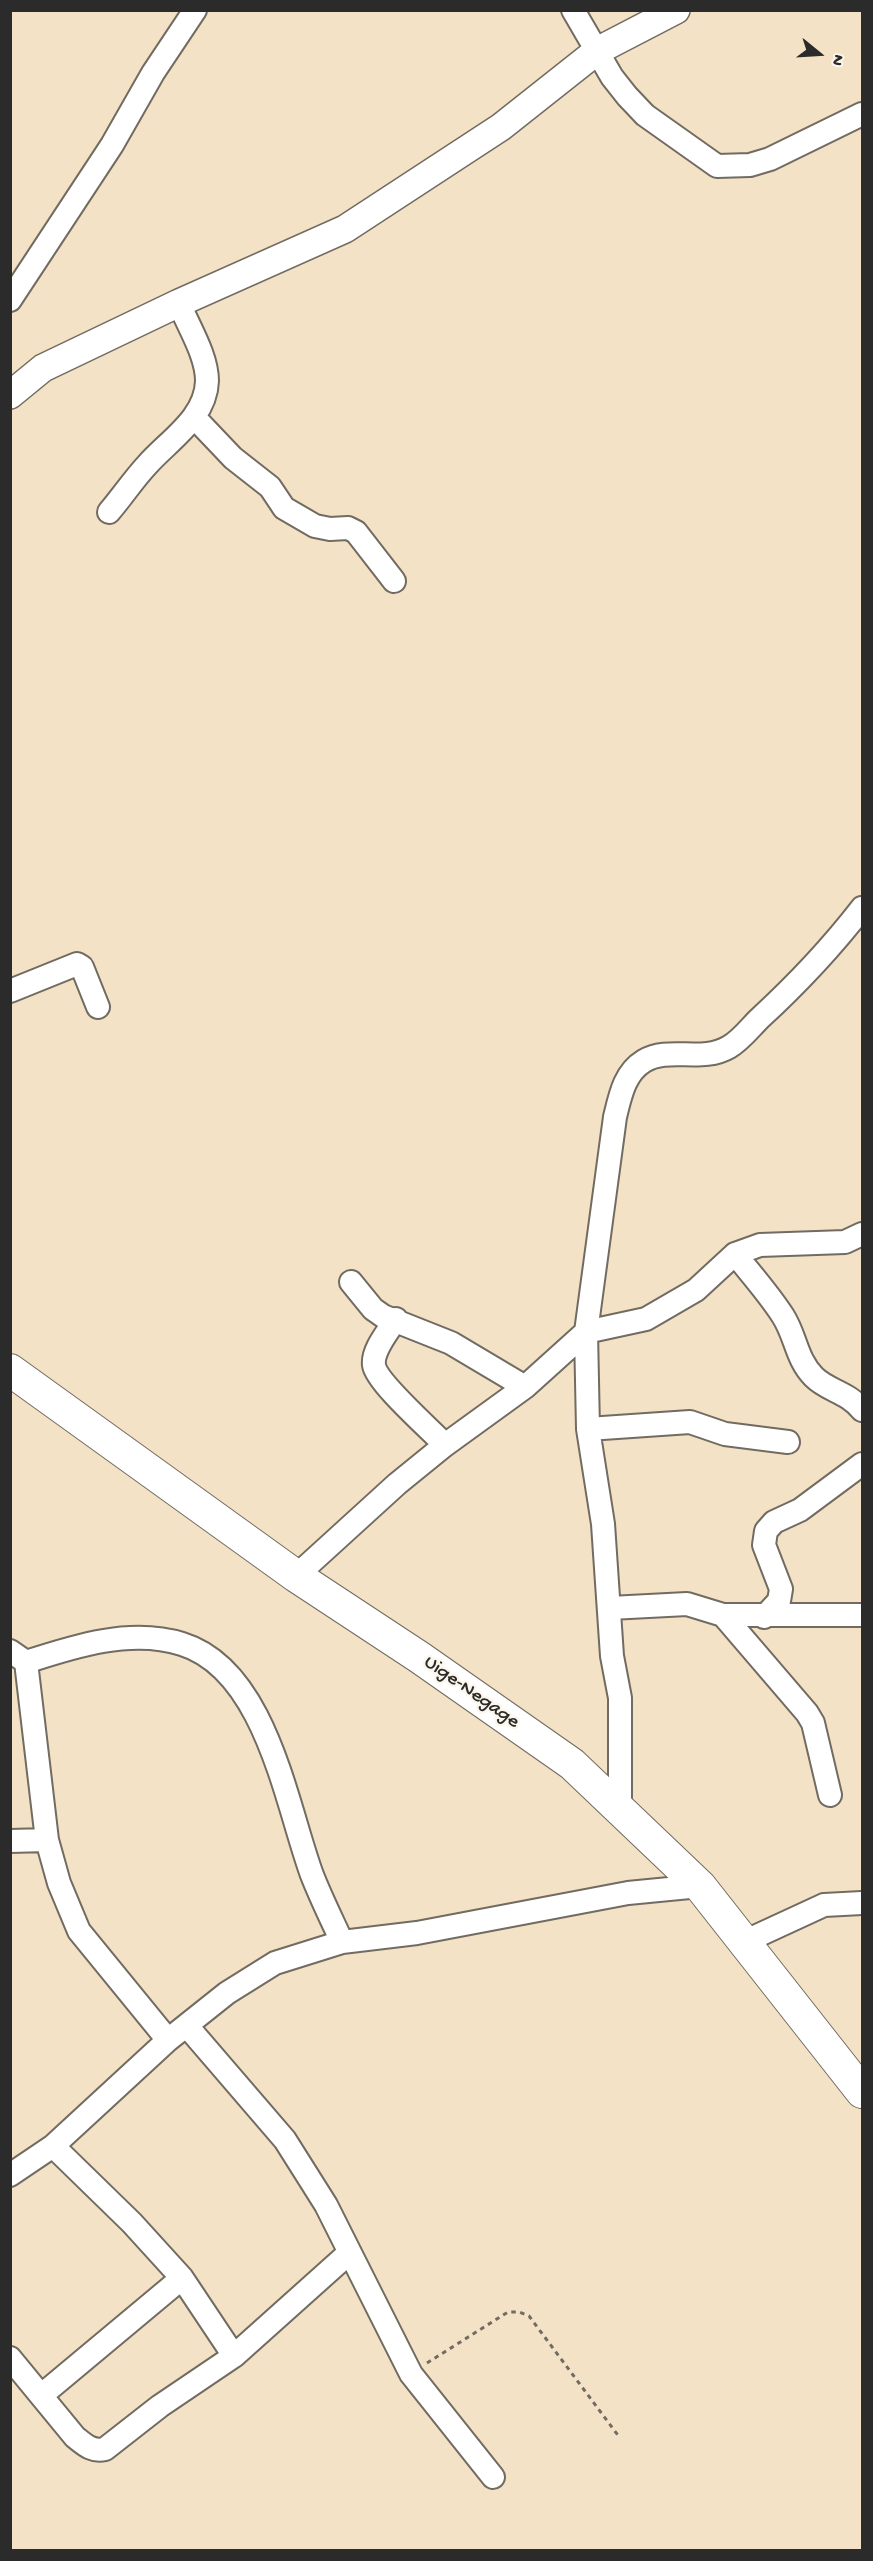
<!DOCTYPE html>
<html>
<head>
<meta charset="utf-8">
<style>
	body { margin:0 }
	#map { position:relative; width:873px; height:2561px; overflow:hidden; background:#f3e2c6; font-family:"Gochi Hand",sans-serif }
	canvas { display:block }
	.frame { position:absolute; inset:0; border:12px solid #2b2b2b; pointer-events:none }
	.north { position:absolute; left:789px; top:24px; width:60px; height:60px; -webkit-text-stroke:4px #fbf7ec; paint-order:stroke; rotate:108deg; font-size:16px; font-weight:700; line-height:24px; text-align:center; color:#2b2b2b }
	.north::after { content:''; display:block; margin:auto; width:21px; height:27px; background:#2b2b2b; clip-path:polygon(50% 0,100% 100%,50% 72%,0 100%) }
</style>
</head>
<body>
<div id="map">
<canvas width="873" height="2561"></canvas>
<div class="frame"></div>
<div class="north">N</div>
</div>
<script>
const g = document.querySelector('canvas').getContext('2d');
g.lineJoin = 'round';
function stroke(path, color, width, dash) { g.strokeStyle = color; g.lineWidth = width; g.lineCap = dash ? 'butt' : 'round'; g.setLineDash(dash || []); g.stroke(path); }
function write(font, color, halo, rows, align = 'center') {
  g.font = font + ' "Gochi Hand",sans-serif'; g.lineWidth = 5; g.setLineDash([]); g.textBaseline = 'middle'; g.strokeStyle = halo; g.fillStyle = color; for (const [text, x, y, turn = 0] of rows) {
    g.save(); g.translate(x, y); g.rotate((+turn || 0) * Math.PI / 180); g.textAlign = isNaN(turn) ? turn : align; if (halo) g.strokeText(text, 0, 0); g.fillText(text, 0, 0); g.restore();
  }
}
const minor = new Path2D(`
	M 573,10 L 612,77 L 627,96 L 645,115 L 717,166 L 750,165 L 770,159 L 862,114
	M 10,300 L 112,145 L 153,73 L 195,10
	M 194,417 L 233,458 L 270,487 L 284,508 L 315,526 L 330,529 L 348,528 L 356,532 L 394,581
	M 109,512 C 122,497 133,480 147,465 C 169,440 206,418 207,381 C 207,355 188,326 179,303
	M 10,991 L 77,964 L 82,967 L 98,1007
	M 735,1254 C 751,1274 769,1294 783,1316 C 796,1336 796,1359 814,1377 C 828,1391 848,1392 862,1410
	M 351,1282 L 373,1309 L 383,1316 L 451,1343 L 525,1387
	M 396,1319 C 388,1332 372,1350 374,1365 C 376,1382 431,1430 445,1445
	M 588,1429 L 690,1422 L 725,1434 L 788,1442
	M 296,1576 L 397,1484 L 445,1445 L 525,1387 L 586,1332 L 646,1319 L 696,1290 L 735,1254 L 760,1245 L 845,1242 L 862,1234
	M 610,1608 L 687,1604 L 723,1615 L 862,1615
	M 723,1615 L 807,1713 L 813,1723 L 830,1795
	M 764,1617 L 779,1601 L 781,1589 L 764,1545 L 766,1531 L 774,1522 L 800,1510 L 862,1464
	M 10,1651 L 26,1662 L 47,1840 L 59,1883 L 79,1931 L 168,2040
	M 26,1662 C 75,1646 131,1628 182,1644 C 266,1670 286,1804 312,1875 C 321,1898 332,1920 342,1942
	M 620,1811 L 620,1698 L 612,1656 L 603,1524 L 588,1429 L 586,1332 L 615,1117 C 620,1097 624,1073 644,1061 C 669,1046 702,1063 729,1047 C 740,1041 750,1028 759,1019 C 796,985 831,948 862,908
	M 10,1841 L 47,1840
	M 746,1941 L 824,1905 L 862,1903
	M 187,2026 L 285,2140 L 326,2205 L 411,2374 L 493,2477
	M 53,2146 L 132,2223 L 182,2278 L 234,2356
	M 10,2175 L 53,2146 L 168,2040 L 227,1993 L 275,1963 L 342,1942 L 417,1933 L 628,1893 L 700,1886
	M 10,2358 L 75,2437 C 85,2445 92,2452 105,2449 L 160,2406 L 234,2356 L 349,2253
	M 43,2394 L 182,2278`);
const tertiary = new Path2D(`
	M 10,395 L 43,368 L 179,303 L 345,229 L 501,127 L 597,51 L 676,10`);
const secondary = new Path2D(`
	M 10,1370 L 296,1576 L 419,1657 L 572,1764 L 700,1886 L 862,2092`);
stroke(minor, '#716b61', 26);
stroke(tertiary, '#716b61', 30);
stroke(secondary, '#716b61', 34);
stroke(new Path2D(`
	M 427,2363 L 508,2312 L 519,2312 L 529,2316 L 620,2438`), '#716b61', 3, [4.5, 4.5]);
stroke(minor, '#fff', 22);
stroke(tertiary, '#fff', 27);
stroke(secondary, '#fff', 32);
write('20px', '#2b2b2b', '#fbf7ec', [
	["Uige-Negage",471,1693,35]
]);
</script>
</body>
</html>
